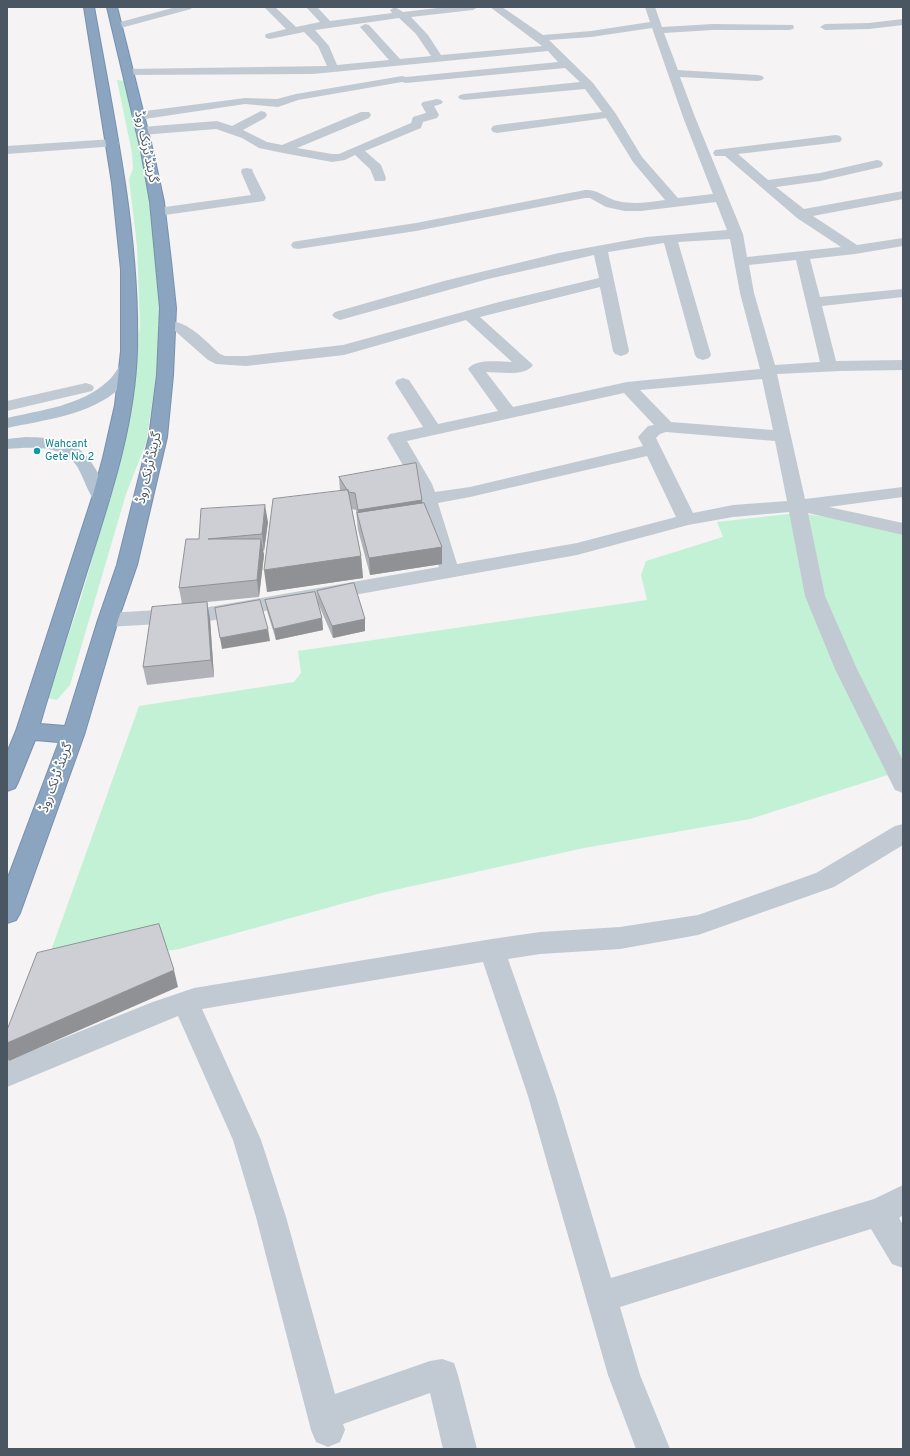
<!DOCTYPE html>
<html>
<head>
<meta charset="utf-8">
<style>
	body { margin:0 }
	#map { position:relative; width:910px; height:1456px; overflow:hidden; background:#f5f3f3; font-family:Overpass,sans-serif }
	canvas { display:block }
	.frame { position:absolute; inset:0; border:8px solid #4a5661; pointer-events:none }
</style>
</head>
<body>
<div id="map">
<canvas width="910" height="1456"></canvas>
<div class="frame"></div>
</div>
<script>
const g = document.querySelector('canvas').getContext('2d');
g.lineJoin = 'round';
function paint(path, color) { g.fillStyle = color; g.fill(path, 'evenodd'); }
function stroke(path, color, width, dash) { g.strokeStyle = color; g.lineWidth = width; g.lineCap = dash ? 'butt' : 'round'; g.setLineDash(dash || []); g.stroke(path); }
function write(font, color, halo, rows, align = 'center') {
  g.font = font + ' Overpass,"Noto Sans Arabic",sans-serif'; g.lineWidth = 3.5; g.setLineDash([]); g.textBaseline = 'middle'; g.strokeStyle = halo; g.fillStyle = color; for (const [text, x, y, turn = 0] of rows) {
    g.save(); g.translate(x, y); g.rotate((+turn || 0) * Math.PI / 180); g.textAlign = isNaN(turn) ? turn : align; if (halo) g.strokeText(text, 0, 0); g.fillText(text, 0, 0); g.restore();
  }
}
paint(new Path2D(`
	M 117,80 L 125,81 L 145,172 L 158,264 L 161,313 L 160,351 L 146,443 L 126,494 L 70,685 L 57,700 L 47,698 L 80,601 L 102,525 L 125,434 L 132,393 L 140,326 L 137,246 L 129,179 L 133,169 L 132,153 Z
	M 797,513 L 843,519 L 903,534 L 903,776 L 888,775 L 750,819 L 584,848 L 381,893 L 179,949 L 44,970 L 139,706 L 294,682 L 301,673 L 298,651 L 647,600 L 641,575 L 646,561 L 723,537 L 717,522 Z`), '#c3f1d5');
const highway = new Path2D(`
	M 84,7 L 94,7 C 114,120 140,235 137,350 C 135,419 114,486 93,552 C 75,609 57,666 40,724 L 65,726 L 98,620 L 117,565 L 149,437 L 157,375 L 160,308 L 150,202 L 141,151 L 107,7 L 117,7 L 153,151 L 164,202 L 171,261 L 176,308 L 173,375 L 167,437 L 137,565 L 118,620 L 84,735 L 20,913 L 16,920 L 7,923 L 7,880 L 59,742 L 35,740 L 18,782 L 15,788 L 7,791 L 7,753 L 16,731 L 92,498 L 103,458 L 115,405 L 121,351 L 121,270 L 112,183 Z`);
stroke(highway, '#7690ad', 2);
paint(new Path2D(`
	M 176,7 L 192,7 L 191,9 L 117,29 L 112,26 L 113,24 Z
	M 264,7 L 275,7 L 296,27 L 320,22 L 306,7 L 317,7 L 330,21 L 392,13 L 390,10 L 395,7 L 403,12 L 446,7 L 478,7 L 473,10 L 411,17 L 428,35 L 441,55 L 542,46 L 490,7 L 502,7 L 543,35 L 591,31 L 650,22 L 645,7 L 655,7 L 662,27 L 713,24 L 793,25 L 794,27 L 793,29 L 789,30 L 713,30 L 664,33 L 678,70 L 758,75 L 762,76 L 764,78 L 762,80 L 758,81 L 680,77 L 695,117 L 743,234 L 747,257 L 841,247 L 797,218 L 725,156 L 715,156 L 713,153 L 715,150 L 836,135 L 840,136 L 842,139 L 840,142 L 738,154 L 768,180 L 820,173 L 877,160 L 881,161 L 883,164 L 881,167 L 820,181 L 776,187 L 804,209 L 903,191 L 903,199 L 813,216 L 857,245 L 903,238 L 903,246 L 855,254 L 810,259 L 820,297 L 903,289 L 903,297 L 822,306 L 836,361 L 903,360 L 903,370 L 841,371 L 777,374 L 805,499 L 903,487 L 903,497 L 829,507 L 903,523 L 903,535 L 808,513 L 825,596 L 857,669 L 903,761 L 903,793 L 895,790 L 892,784 L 835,669 L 805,596 L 789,512 L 733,517 L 688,525 L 577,555 L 209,621 L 108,627 L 101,625 L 98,620 L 101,615 L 108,613 L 209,607 L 439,567 L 414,484 L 387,438 L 390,434 L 423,427 L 395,383 L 397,380 L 403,378 L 409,380 L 438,424 L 498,411 L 468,369 C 476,358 500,362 512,362 L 466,320 L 344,355 L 246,366 L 216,364 L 208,360 L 175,331 L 162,328 L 159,325 L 162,322 C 184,316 204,340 220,354 L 225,356 L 246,356 L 343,345 L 499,302 L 599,278 L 594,255 L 488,279 L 340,320 L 335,318 L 332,315 L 335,312 L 444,281 L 559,253 L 646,237 L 727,230 L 716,202 L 641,211 L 625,211 L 606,207 L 590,198 L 585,198 L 416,231 L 298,249 L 293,248 L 291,245 L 293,242 L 298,241 L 416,223 L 585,190 C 601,190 604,198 618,201 C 633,205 650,202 665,200 L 633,162 L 606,118 L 497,133 L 493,132 L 491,129 L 493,126 L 497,125 L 602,112 L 585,89 L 464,100 L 460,99 L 458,97 L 460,95 L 464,94 L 580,82 L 565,68 L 406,83 L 402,82 L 298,100 L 278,107 L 245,104 L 138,120 L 134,119 L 132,116 L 134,113 L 138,112 L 245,98 L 277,99 L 296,94 L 402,76 L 406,77 L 558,62 L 548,51 L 313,74 L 128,75 L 122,72 L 128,69 L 327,66 L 318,46 L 304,32 L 270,39 L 266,38 L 265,36 L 266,34 L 286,29 ZM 399,18 L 416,34 L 431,56 L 400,59 L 369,25 L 365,24 L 360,27 L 389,60 L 337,65 L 329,46 L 315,30 ZM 652,28 L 683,117 L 713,194 L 678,198 L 642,157 L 616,114 L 593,83 L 549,40 L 591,37 ZM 730,239 L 740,293 L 760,369 L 627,382 L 513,407 L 486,372 C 499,372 525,377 533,365 L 480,317 L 600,287 L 613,351 L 615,354 L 621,356 L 627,354 L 629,351 L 608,252 L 664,243 L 695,355 L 697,358 L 703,360 L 709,358 L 711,355 L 678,242 ZM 796,260 L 820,362 L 775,365 L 754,293 L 749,265 ZM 762,379 L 773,430 L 671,422 L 640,390 ZM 624,393 L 654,425 L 648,426 L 638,437 L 643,446 L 470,487 L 435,492 L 432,484 L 407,441 ZM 666,432 L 775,441 L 787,501 L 733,505 L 693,513 L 656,438 L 660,434 ZM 647,456 L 676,517 L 577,543 L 457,564 L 438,503 L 470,497 Z
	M 903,19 L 903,25 L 869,29 L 825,30 L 820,27 L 825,24 L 869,23 Z
	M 437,99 L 441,100 L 443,102 L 441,104 L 434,106 L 439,115 L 437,118 L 423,122 L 421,128 L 365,151 L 381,165 L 386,178 L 385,181 L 375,181 L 370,169 L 355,155 L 345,160 L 332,162 L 283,153 L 259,148 L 242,138 L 216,129 L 142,135 L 138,134 L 136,131 L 138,128 L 142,127 L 217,121 L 232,126 L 261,111 L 265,112 L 267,115 L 265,118 L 243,130 L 267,142 L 282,145 L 361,112 L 369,112 L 371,115 L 369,118 L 297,148 L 332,154 L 339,154 L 411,123 L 413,117 L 426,113 L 421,104 L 423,102 Z
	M 113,139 L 117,140 L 119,143 L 117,146 L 7,154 L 7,146 Z
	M 247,168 L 252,169 L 253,172 L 266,198 L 264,201 L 158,216 L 153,215 L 151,212 L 153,209 L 158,208 L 251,195 L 241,172 L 242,169 Z
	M 86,383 L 92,385 L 94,388 L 92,391 L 7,411 L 7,401 Z
	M 903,824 L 903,845 L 834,887 L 698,935 L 620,949 L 540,954 L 508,959 L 556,1096 L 611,1278 L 874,1199 L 903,1185 L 903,1215 L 899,1218 L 903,1225 L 903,1268 L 892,1264 L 871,1229 L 620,1307 L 640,1375 L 670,1449 L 636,1449 L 608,1375 L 528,1096 L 483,962 L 202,1009 L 261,1140 L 286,1217 L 335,1394 L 430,1361 L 442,1359 L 454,1363 L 458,1375 L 477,1449 L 443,1449 L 430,1393 L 343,1424 L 345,1430 L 340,1442 L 328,1447 L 316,1442 L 311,1430 L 256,1217 L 233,1140 L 178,1016 L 7,1087 L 7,1061 L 150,1003 L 194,988 L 492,939 L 540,932 L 620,927 L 698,915 L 816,873 L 895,826 Z`), '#c1cad2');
paint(new Path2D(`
	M 128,360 L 134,362 L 136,365 C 131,373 127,381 120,388 C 91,415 44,420 7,428 L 7,418 C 41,410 81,406 108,381 C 114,376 118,368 122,362 Z
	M 26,437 C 80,438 89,451 110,498 L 107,502 L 101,503 L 95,502 C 88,492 84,479 78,468 C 65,444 31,447 7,449 L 7,439 Z`), '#b3c2d1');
paint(highway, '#8ba5c1');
paint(new Path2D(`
	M 339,477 L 422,500 L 422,503 L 442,564 L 370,575 L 358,530 L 356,510 L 352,509 L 361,556 L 363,578 L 267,592 L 340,491 Z
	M 268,522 L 264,551 L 263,551 L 264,555 L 259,597 L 207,602 L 210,619 L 214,677 L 147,685 L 143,667 L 182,604 L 179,588 L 199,539 Z
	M 317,591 L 365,619 L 365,631 L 333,638 L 318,603 L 322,618 L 323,630 L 276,640 L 267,611 L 265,600 L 318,601 Z`), '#b0b2b7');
paint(new Path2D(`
	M 422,500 L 422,517 L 358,517 L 358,510 Z
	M 265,505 L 268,522 L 264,551 L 262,534 Z
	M 261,539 L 264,555 L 259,597 L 257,580 Z
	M 442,547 L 442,564 L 370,575 L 369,558 Z
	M 361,556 L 363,578 L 267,592 L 264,570 Z
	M 207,602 L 210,619 L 214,677 L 211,660 Z
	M 322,618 L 323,630 L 276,640 L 274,629 Z
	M 365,619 L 365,631 L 333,638 L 332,626 Z
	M 268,629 L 270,641 L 222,649 L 220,638 Z
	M 174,970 L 178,987 L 9,1061 L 7,1058 L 7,1043 Z`), '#909195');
const building = new Path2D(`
	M 416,463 L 422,500 L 358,510 L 355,493 L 348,492 L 348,490 L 347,490 L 339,477 Z
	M 348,490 L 361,556 L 264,570 L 273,499 Z
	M 424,503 L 442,547 L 369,558 L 357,513 Z
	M 265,505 L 262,534 L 208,539 L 261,539 L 257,580 L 179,588 L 186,539 L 199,539 L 201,509 Z
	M 354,583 L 365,619 L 332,626 L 317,591 Z
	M 315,592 L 322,618 L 274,629 L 265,600 Z
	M 260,600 L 268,629 L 220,638 L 215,608 Z
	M 207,602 L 211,660 L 143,667 L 152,607 Z
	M 159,924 L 174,970 L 7,1043 L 7,1030 L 37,953 Z`);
paint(building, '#cdcfd5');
stroke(building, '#909195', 1);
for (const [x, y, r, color] of [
	[37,451,4,"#0f9aa8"]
]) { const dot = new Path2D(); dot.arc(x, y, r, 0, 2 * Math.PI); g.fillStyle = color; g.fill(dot); stroke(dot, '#fff', 1.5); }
write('11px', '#0d838f', '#fff', [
	["Wahcant",45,445],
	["Gete No 2",45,458]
], 'left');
write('13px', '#4a5661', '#fff', [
	["گرینڈ ٹرنک روڈ",145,147,78],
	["گرینڈ ٹرنک روڈ",150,468,-77],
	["گرینڈ ٹرنک روڈ",57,778,-70]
]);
</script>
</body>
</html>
